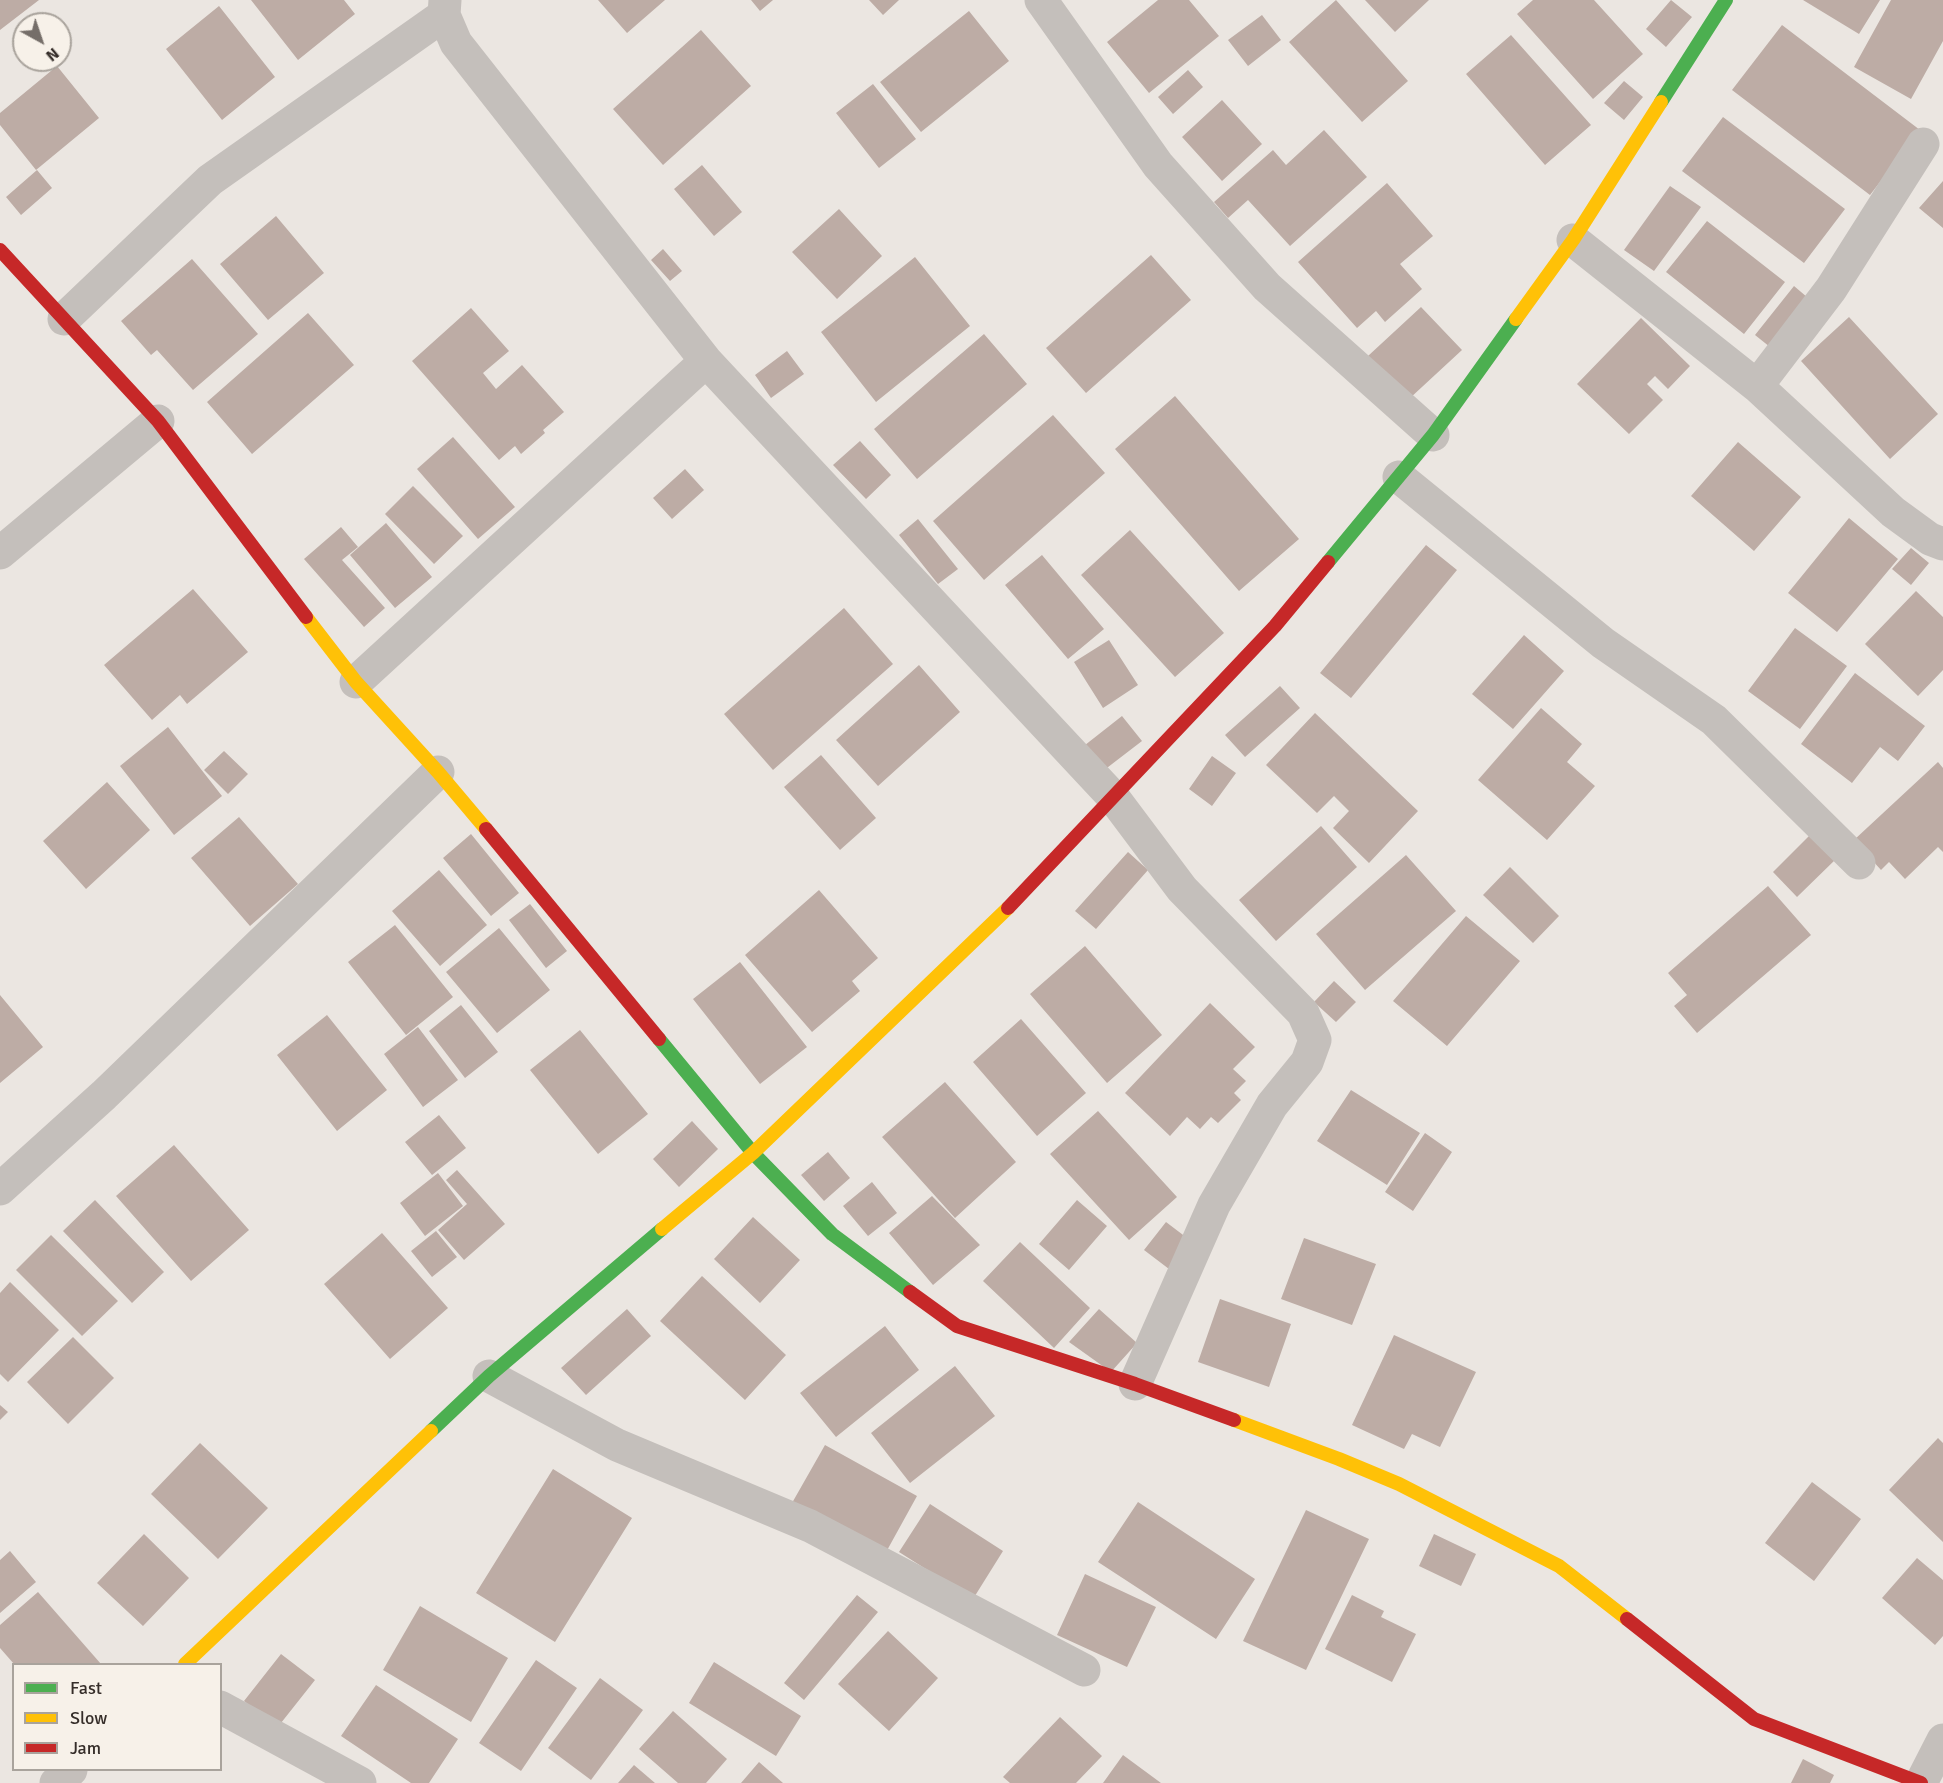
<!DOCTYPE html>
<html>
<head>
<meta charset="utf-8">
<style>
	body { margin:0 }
	#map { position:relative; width:1943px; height:1783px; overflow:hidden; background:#ebe6e1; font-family:Signika,sans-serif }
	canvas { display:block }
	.legend { position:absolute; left:12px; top:1663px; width:210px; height:108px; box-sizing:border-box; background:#f7f1e9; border:2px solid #a9a39c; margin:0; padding:8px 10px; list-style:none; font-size:18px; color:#352d29 }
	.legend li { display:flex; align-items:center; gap:12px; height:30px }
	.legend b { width:30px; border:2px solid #a9a39c }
	.north { position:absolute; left:12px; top:12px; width:60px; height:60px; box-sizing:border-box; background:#f7f1e9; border:2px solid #a9a39c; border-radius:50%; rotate:140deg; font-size:16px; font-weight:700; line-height:24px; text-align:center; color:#352d29 }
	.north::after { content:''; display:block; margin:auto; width:21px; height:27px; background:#756e69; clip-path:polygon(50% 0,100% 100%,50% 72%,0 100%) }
</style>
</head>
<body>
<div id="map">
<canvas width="1943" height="1783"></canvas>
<ul class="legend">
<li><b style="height:8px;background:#4caf50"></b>Fast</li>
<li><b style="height:8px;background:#ffc107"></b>Slow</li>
<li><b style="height:8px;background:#c62828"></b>Jam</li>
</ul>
<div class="north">N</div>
</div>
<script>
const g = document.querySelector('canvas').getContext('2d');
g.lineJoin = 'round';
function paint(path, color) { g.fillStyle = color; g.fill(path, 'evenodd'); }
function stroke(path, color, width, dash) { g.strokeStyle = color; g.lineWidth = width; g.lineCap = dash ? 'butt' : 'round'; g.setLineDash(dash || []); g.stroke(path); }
paint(new Path2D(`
	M 0,0 L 39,0 L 0,30 Z
	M 251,0 L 344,0 L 355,14 L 298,60 Z
	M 598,0 L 665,0 L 627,33 Z
	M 751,0 L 773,0 L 760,11 Z
	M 869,0 L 899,0 L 883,15 Z
	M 1158,0 L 1189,0 L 1219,36 L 1149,93 L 1107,42 Z
	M 1336,0 L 1408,81 L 1362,122 L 1289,42 Z
	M 1365,0 L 1429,0 L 1395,32 Z
	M 1533,0 L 1594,0 L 1643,54 L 1593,99 L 1517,14 Z
	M 1671,0 L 1692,17 L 1666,47 L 1646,29 Z
	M 1803,0 L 1880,0 L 1859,34 Z
	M 1891,0 L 1943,0 L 1943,41 L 1911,99 L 1854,67 Z
	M 219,6 L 275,77 L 222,120 L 166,49 Z
	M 969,11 L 1009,61 L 921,132 L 880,82 Z
	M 1262,15 L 1281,40 L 1248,66 L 1228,40 Z
	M 1782,25 L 1920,130 L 1870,195 L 1732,90 Z
	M 701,30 L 751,86 L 663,165 L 613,109 Z
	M 1511,35 L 1591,125 L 1545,165 L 1466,74 Z
	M 57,66 L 99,118 L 36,170 L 0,125 L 0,113 Z
	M 1188,70 L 1203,87 L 1173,114 L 1158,97 Z
	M 1624,81 L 1643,97 L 1624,120 L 1604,103 Z
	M 873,84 L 916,139 L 879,168 L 836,113 Z
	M 1222,100 L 1262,144 L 1222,181 L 1182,137 Z
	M 1723,117 L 1845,209 L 1804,263 L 1682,171 Z
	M 1324,130 L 1367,177 L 1290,246 L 1248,200 L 1228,218 L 1214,202 L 1273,150 L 1286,165 Z
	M 702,165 L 742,212 L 714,236 L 674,189 Z
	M 37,170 L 52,188 L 21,215 L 6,197 Z
	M 1943,181 L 1943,228 L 1919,208 Z
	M 1387,183 L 1433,236 L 1400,264 L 1422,289 L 1385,322 L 1376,311 L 1357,328 L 1298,262 Z
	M 1670,186 L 1701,207 L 1654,271 L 1624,250 Z
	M 839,209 L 882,256 L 837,299 L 792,252 Z
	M 276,216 L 324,273 L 268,320 L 220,264 Z
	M 1707,221 L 1785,282 L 1744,334 L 1666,272 Z
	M 663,249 L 682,271 L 670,281 L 651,260 Z
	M 1151,255 L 1191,300 L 1086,393 L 1046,348 Z
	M 915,257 L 970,326 L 876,402 L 821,332 Z
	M 192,259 L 258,334 L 193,390 L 157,350 L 151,355 L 121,321 Z
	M 1794,286 L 1814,303 L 1775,351 L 1755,335 Z
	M 1421,307 L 1462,350 L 1409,399 L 1368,356 Z
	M 471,308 L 509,351 L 483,373 L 496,389 L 522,365 L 564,412 L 543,430 L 545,433 L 521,454 L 515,446 L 499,460 L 412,361 Z
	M 308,313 L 354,365 L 252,454 L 207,402 Z
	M 1849,317 L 1938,414 L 1890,459 L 1801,361 Z
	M 1641,318 L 1690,366 L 1668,389 L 1655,376 L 1647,384 L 1663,400 L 1629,434 L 1577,384 Z
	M 984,334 L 1027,384 L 917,479 L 874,429 Z
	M 787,351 L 804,374 L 771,398 L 755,375 Z
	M 1175,396 L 1299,539 L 1239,591 L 1115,449 Z
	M 1053,415 L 1105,473 L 984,580 L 933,521 Z
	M 453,437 L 515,507 L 478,539 L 417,469 Z
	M 860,441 L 891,475 L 866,499 L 833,465 Z
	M 1738,442 L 1801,497 L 1754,551 L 1691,496 Z
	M 685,469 L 704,490 L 672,519 L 653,498 Z
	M 413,486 L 463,536 L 434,564 L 385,514 Z
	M 1849,518 L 1898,559 L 1837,632 L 1788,593 Z
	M 918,519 L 958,569 L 938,584 L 899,535 Z
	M 386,523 L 432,577 L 395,608 L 350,555 Z
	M 341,527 L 358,547 L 342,560 L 385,608 L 364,627 L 304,559 Z
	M 1130,530 L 1224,633 L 1175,677 L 1081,575 Z
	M 1426,545 L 1457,570 L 1351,698 L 1320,673 Z
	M 1911,548 L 1929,563 L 1911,585 L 1892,569 Z
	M 1042,555 L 1104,629 L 1068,659 L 1005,585 Z
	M 193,589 L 248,652 L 187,704 L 180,695 L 152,720 L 104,665 Z
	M 1916,591 L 1943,617 L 1943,670 L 1918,696 L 1865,644 Z
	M 844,608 L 893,664 L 773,770 L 724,714 Z
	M 1795,628 L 1847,666 L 1800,729 L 1748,691 Z
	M 1524,635 L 1564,671 L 1513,729 L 1472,694 Z
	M 1109,640 L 1138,685 L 1103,708 L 1074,662 Z
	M 919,665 L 960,712 L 878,786 L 836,740 Z
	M 1855,673 L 1925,726 L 1898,761 L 1880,747 L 1852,783 L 1801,744 Z
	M 1280,686 L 1300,708 L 1245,757 L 1225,735 Z
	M 1541,708 L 1582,744 L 1567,762 L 1595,786 L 1547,840 L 1478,780 Z
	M 1315,713 L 1418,811 L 1369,863 L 1333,828 L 1349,811 L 1334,796 L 1317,813 L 1266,765 Z
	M 1122,716 L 1142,741 L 1099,774 L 1080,749 Z
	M 168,727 L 222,796 L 174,835 L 120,766 Z
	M 224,751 L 248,774 L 228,794 L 204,770 Z
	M 821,755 L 876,818 L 840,850 L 784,787 Z
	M 1212,756 L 1236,773 L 1212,806 L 1189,789 Z
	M 1938,762 L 1943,768 L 1943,852 L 1938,847 L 1905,879 L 1889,862 L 1881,870 L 1854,840 Z
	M 107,782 L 150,830 L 86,889 L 43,841 Z
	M 239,817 L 298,884 L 250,926 L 191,858 Z
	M 1321,826 L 1357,867 L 1276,941 L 1239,900 Z
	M 1812,833 L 1836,859 L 1797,897 L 1773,872 Z
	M 471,834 L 519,893 L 491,916 L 443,858 Z
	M 1128,852 L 1148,870 L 1096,929 L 1075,911 Z
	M 1406,855 L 1456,911 L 1365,990 L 1316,934 Z
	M 1510,867 L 1559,916 L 1533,943 L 1483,895 Z
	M 439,870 L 487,925 L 440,966 L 392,911 Z
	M 1768,886 L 1811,935 L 1697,1033 L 1674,1006 L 1687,995 L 1668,973 Z
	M 819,890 L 878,958 L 852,981 L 860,991 L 812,1032 L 745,955 Z
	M 530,904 L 567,951 L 546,968 L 509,920 Z
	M 1466,916 L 1520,961 L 1447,1046 L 1393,1001 Z
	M 395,925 L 453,997 L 406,1035 L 348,962 Z
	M 499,928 L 550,990 L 497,1033 L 446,972 Z
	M 1085,946 L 1162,1035 L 1107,1083 L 1030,994 Z
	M 740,962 L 807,1047 L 760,1084 L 693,999 Z
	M 1334,981 L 1356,1002 L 1336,1022 L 1314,1002 Z
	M 0,995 L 43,1047 L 0,1083 Z
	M 1210,1003 L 1255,1047 L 1233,1069 L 1246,1081 L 1234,1093 L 1241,1100 L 1218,1123 L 1211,1117 L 1200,1129 L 1187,1117 L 1170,1136 L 1125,1093 Z
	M 461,1005 L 498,1052 L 465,1078 L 429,1031 Z
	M 327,1015 L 387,1090 L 337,1131 L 277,1055 Z
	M 1021,1019 L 1086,1093 L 1037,1136 L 973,1062 Z
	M 418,1027 L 458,1080 L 423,1107 L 384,1054 Z
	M 580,1030 L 648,1114 L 598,1154 L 530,1070 Z
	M 945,1082 L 1016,1162 L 955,1218 L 882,1137 Z
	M 1351,1090 L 1420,1133 L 1387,1185 L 1317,1141 Z
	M 1098,1111 L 1177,1197 L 1129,1240 L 1050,1154 Z
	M 439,1115 L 466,1148 L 432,1175 L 405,1142 Z
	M 692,1121 L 718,1149 L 679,1187 L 653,1159 Z
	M 1425,1133 L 1452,1152 L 1413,1211 L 1385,1192 Z
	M 174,1145 L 249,1230 L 191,1281 L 116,1196 Z
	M 828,1152 L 850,1178 L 824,1201 L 801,1175 Z
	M 457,1170 L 505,1224 L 464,1260 L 438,1230 L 467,1204 L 446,1180 Z
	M 438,1173 L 463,1206 L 425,1236 L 400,1203 Z
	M 872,1182 L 897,1213 L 868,1236 L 843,1206 Z
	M 932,1196 L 980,1245 L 933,1285 L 889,1233 Z
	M 95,1200 L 164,1272 L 132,1303 L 63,1231 Z
	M 1077,1200 L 1107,1226 L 1069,1270 L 1039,1244 Z
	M 753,1217 L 800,1260 L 760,1303 L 714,1259 Z
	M 1166,1222 L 1191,1241 L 1169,1269 L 1144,1250 Z
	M 436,1231 L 457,1257 L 432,1277 L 411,1251 Z
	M 382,1233 L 448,1308 L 390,1359 L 324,1284 Z
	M 51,1235 L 118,1301 L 82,1336 L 16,1270 Z
	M 1304,1238 L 1376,1264 L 1352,1325 L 1281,1299 Z
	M 1020,1242 L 1090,1308 L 1054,1348 L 983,1281 Z
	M 702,1276 L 786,1355 L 745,1400 L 660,1321 Z
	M 10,1282 L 59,1330 L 8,1382 L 0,1374 L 0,1293 Z
	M 1220,1299 L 1291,1324 L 1269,1387 L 1198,1362 Z
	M 627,1309 L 651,1336 L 586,1395 L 561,1368 Z
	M 1099,1309 L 1137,1343 L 1111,1372 L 1069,1342 Z
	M 885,1326 L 919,1370 L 836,1437 L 800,1393 Z
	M 1394,1335 L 1476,1372 L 1440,1447 L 1412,1434 L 1404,1449 L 1352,1425 Z
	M 73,1337 L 114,1378 L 68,1424 L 27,1382 Z
	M 955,1366 L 995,1416 L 910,1483 L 871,1433 Z
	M 0,1405 L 8,1412 L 0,1420 Z
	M 1938,1438 L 1943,1443 L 1943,1542 L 1889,1490 Z
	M 200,1443 L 268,1508 L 218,1559 L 151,1494 Z
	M 825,1445 L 917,1496 L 885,1554 L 792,1503 Z
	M 553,1469 L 632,1518 L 555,1642 L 476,1593 Z
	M 1812,1482 L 1861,1519 L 1814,1581 L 1765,1543 Z
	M 1138,1502 L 1255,1579 L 1216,1639 L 1098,1562 Z
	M 930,1504 L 1003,1551 L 973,1599 L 899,1552 Z
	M 1306,1510 L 1369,1539 L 1306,1670 L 1243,1641 Z
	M 144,1534 L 189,1578 L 143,1626 L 97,1583 Z
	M 1434,1534 L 1476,1554 L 1461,1586 L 1419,1566 Z
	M 10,1551 L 36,1582 L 0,1613 L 0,1560 Z
	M 1917,1558 L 1943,1580 L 1943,1636 L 1935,1645 L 1882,1598 Z
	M 1085,1574 L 1156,1607 L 1127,1667 L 1057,1635 Z
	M 38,1592 L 101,1664 L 14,1664 L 0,1648 L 0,1625 Z
	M 857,1595 L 878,1612 L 804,1700 L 784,1683 Z
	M 1352,1595 L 1384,1611 L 1381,1617 L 1416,1634 L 1392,1682 L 1325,1649 Z
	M 420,1606 L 508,1658 L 471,1722 L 383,1670 Z
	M 888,1631 L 938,1678 L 889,1731 L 838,1684 Z
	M 281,1654 L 315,1680 L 277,1728 L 244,1701 Z
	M 536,1660 L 577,1688 L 521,1771 L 479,1743 Z
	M 714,1662 L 801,1716 L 776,1756 L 689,1703 Z
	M 600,1678 L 643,1710 L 591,1780 L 548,1748 Z
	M 376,1685 L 458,1739 L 429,1783 L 411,1783 L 341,1736 Z
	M 673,1711 L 727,1759 L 706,1783 L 678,1783 L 639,1749 Z
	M 1060,1717 L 1102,1756 L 1076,1783 L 1010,1783 L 1003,1777 Z
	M 1123,1755 L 1161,1783 L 1103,1783 Z
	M 1803,1759 L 1834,1775 L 1830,1783 L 1791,1783 Z
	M 759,1762 L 783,1783 L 741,1783 Z
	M 634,1765 L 655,1783 L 618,1783 Z`), '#bdaca5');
stroke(new Path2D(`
	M 445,0 L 444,15 L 456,43 L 706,361 L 1113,797 L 1182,889 L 1303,1013 L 1315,1040 L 1307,1062 L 1272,1105 L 1214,1205 L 1135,1384
	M 1041,0 L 1158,165 L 1267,287 L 1433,435
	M 1573,240 L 1757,386 L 1893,512 L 1930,539 L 1943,544
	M 64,319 L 210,180 L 444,15
	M 1757,386 L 1831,289 L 1923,144
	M 1399,477 L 1603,643 L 1714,720 L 1859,863
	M 0,553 L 158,421
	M 356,682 L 706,361
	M 0,1189 L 104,1095 L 438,772
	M 489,1376 L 617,1445 L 810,1526 L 1084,1670
	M 220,1707 L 360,1783
	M 56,1783 L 71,1770
	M 1921,1783 L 1943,1740`), '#c4bfbb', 33);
stroke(new Path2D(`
	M 1661,102 L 1726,0
	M 1328,562 L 1433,435 L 1516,319
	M 659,1039 L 753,1153 L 832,1234 L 910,1292
	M 431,1431 L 489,1376 L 662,1229`), '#4caf50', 14);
stroke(new Path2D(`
	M 1516,319 L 1573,240 L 1661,102
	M 306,617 L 356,682 L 438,772 L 486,829
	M 662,1229 L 753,1153 L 1008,908
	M 1234,1420 L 1339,1459 L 1399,1484 L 1559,1566 L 1627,1619
	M 185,1664 L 431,1431`), '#ffc107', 14);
stroke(new Path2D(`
	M 0,250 L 158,421 L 306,617
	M 486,829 L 659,1039
	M 1008,908 L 1275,626 L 1328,562
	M 910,1292 L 957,1326 L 1135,1384 L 1234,1420
	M 1627,1619 L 1754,1719 L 1921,1783`), '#c62828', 14);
</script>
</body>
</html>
